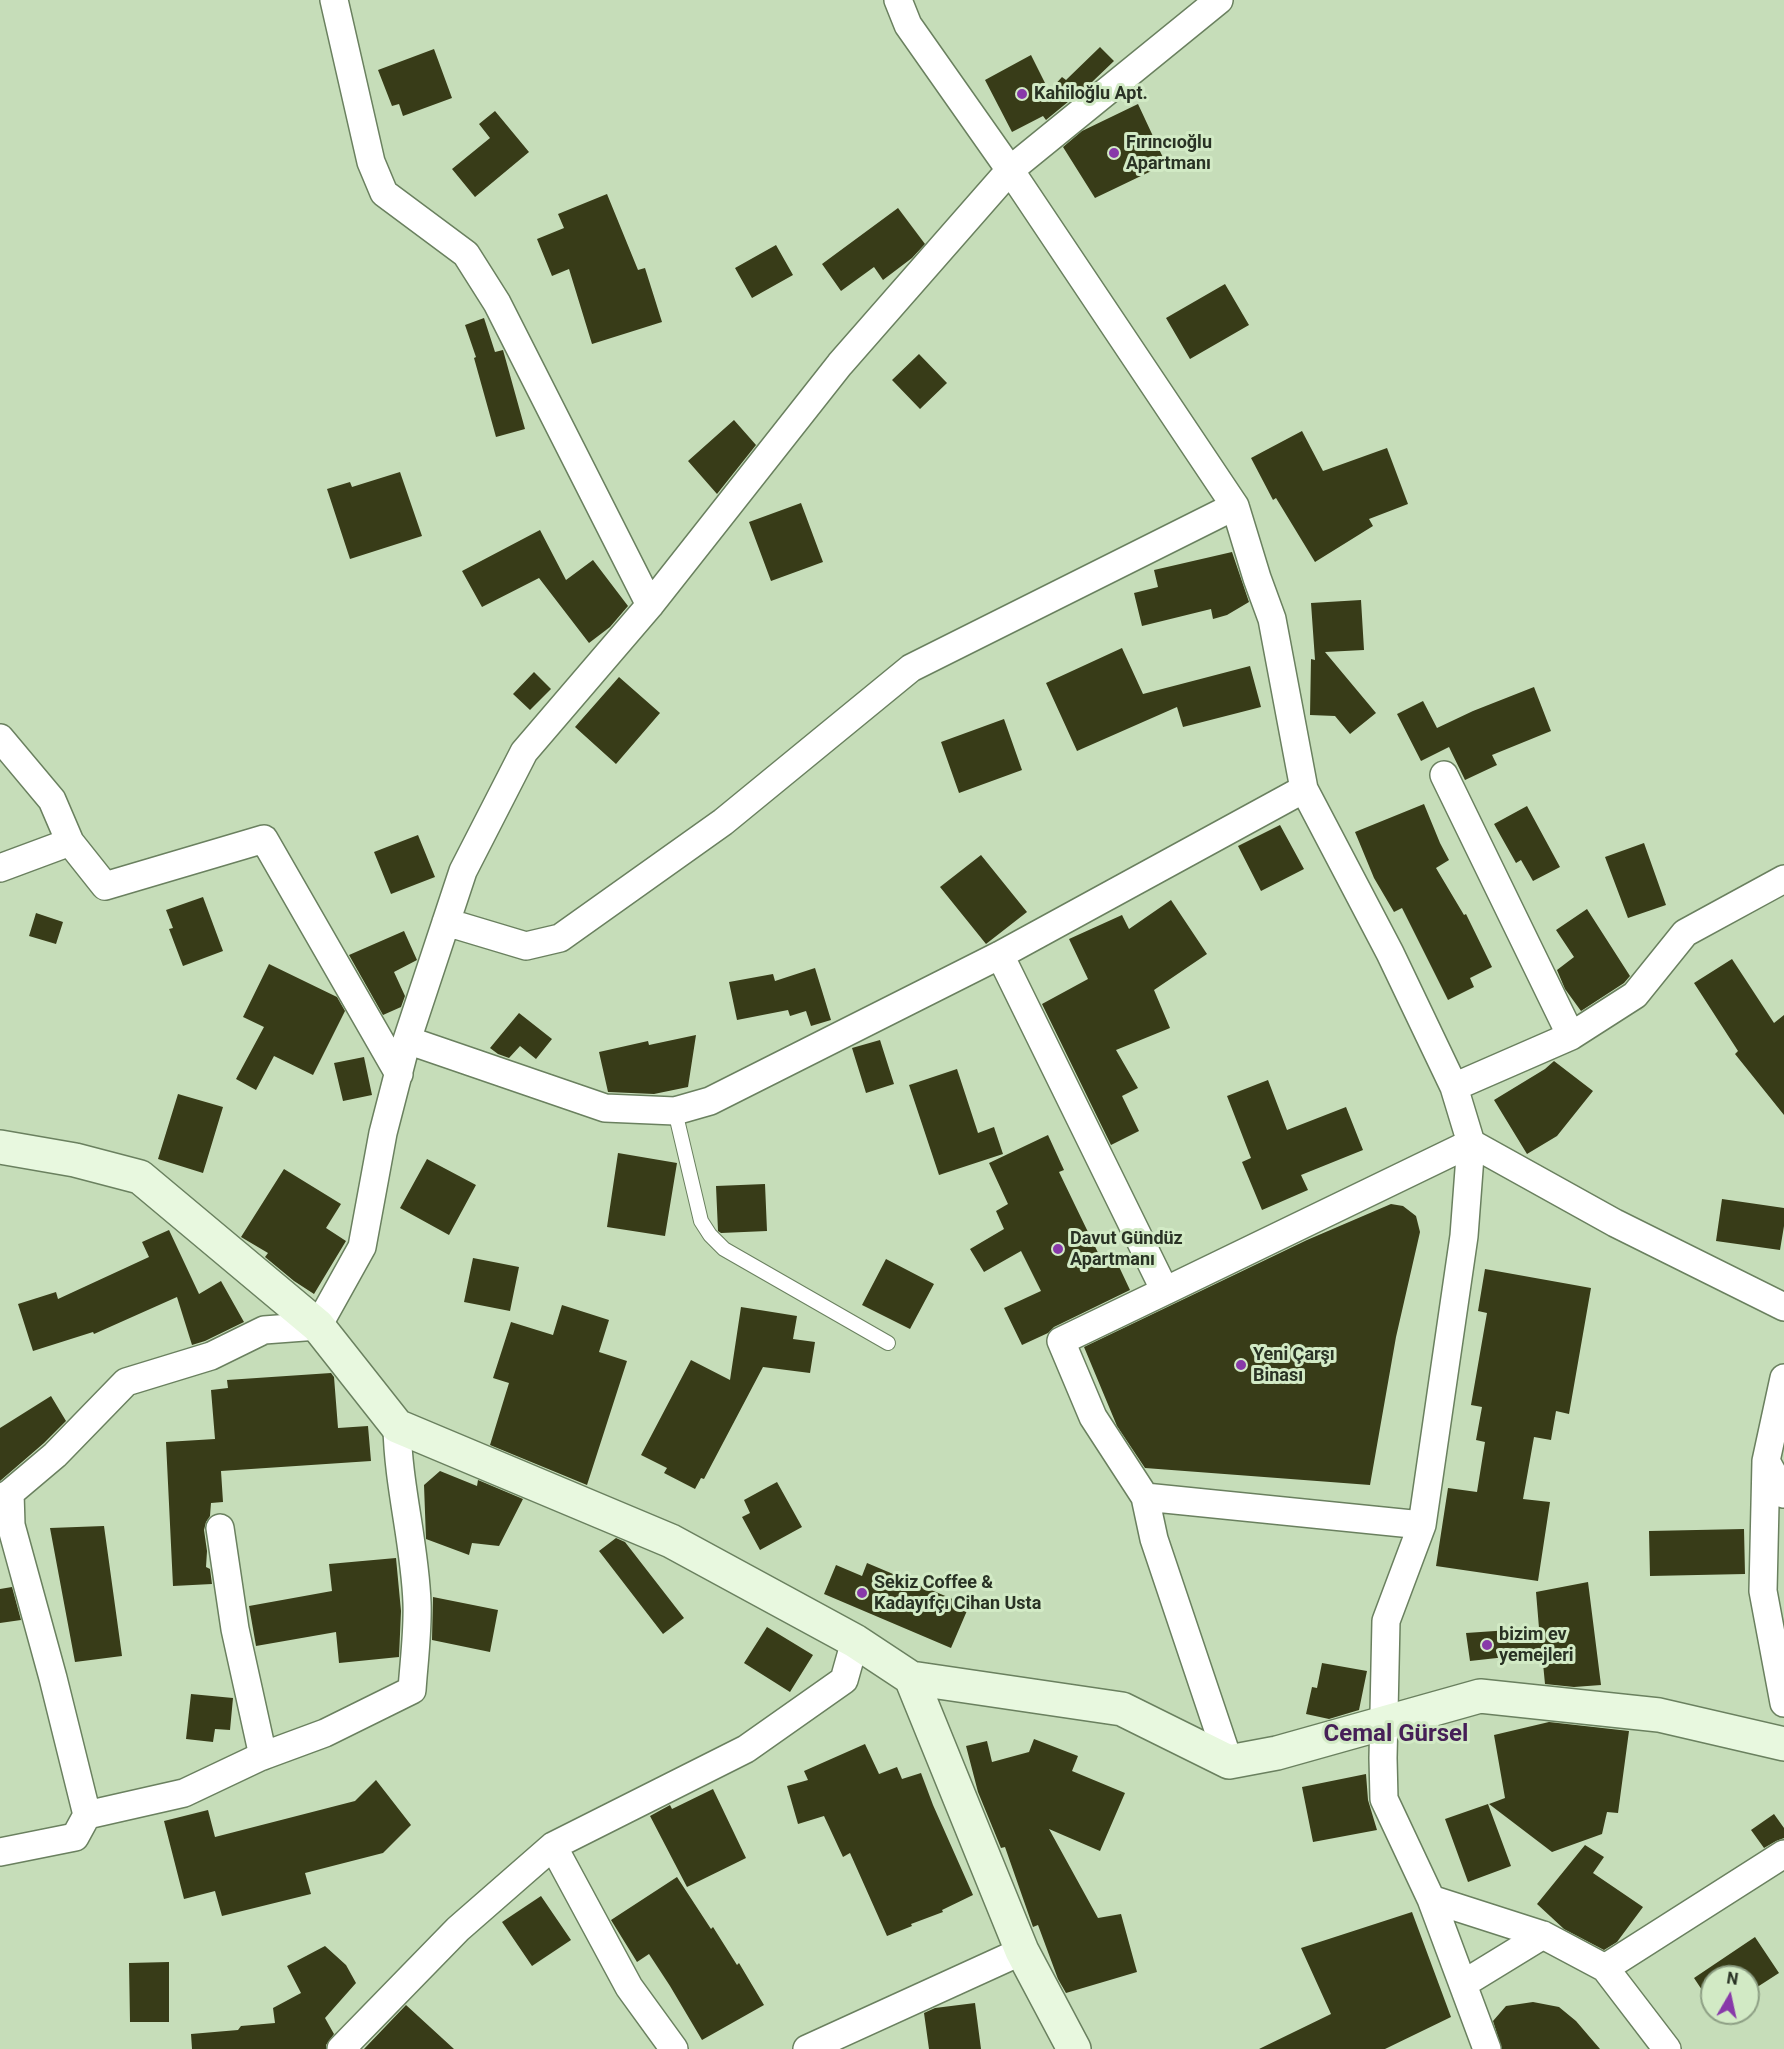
<!DOCTYPE html>
<html>
<head>
<meta charset="utf-8">
<style>
	body { margin:0 }
	#map { position:relative; width:1784px; height:2049px; overflow:hidden; background:#c6ddb9; font-family:Roboto,sans-serif }
	canvas { display:block }
	.north { position:absolute; left:1700px; top:1965px; width:60px; height:60px; box-sizing:border-box; background:#d2eac5; border:2px solid #8ea085; border-radius:50%; rotate:9deg; font-size:16px; font-weight:700; line-height:24px; text-align:center; color:#293224 }
	.north::after { content:''; display:block; margin:auto; width:21px; height:27px; background:#8839a9; clip-path:polygon(50% 0,100% 100%,50% 72%,0 100%) }
</style>
</head>
<body>
<div id="map">
<canvas width="1784" height="2049"></canvas>
<div class="north">N</div>
</div>
<script>
const g = document.querySelector('canvas').getContext('2d');
g.lineJoin = 'round';
function paint(path, color) { g.fillStyle = color; g.fill(path, 'evenodd'); }
function stroke(path, color, width, dash) { g.strokeStyle = color; g.lineWidth = width; g.lineCap = dash ? 'butt' : 'round'; g.setLineDash(dash || []); g.stroke(path); }
function write(font, color, halo, rows, align = 'center') {
  g.font = font + ' Roboto,sans-serif'; g.lineWidth = 6; g.setLineDash([]); g.textBaseline = 'middle'; g.strokeStyle = halo; g.fillStyle = color; for (const [text, x, y, turn = 0] of rows) {
    g.save(); g.translate(x, y); g.rotate((+turn || 0) * Math.PI / 180); g.textAlign = isNaN(turn) ? turn : align; if (halo) g.strokeText(text, 0, 0); g.fillText(text, 0, 0); g.restore();
  }
}
paint(new Path2D(`
	M 1100,47 L 1114,61 L 1091,83 L 1046,120 L 1043,116 L 1012,132 L 985,80 L 1031,55 L 1049,91 L 1062,77 L 1066,80 Z
	M 434,49 L 452,98 L 403,116 L 399,104 L 392,106 L 378,70 Z
	M 1138,104 L 1166,164 L 1095,198 L 1063,147 L 1082,131 Z
	M 495,111 L 529,152 L 475,197 L 452,169 L 490,138 L 479,124 Z
	M 607,194 L 638,270 L 645,268 L 662,322 L 592,344 L 569,269 L 552,276 L 537,239 L 564,228 L 558,214 Z
	M 898,208 L 925,244 L 912,258 L 883,280 L 874,267 L 841,291 L 822,264 Z
	M 776,245 L 793,275 L 752,298 L 735,268 Z
	M 1225,284 L 1249,325 L 1190,359 L 1166,318 Z
	M 484,318 L 495,352 L 503,350 L 525,429 L 496,437 L 474,358 L 476,357 L 465,325 Z
	M 919,354 L 947,383 L 920,409 L 892,380 Z
	M 734,420 L 756,445 L 717,494 L 688,461 Z
	M 1302,431 L 1323,471 L 1387,448 L 1408,504 L 1369,519 L 1373,526 L 1315,562 L 1276,498 L 1273,500 L 1251,458 Z
	M 400,472 L 422,536 L 350,559 L 327,489 L 350,482 L 352,487 Z
	M 801,503 L 823,562 L 771,581 L 749,522 Z
	M 540,530 L 566,580 L 593,560 L 628,606 L 610,627 L 589,643 L 539,578 L 482,607 L 462,571 Z
	M 1232,552 L 1249,602 L 1227,615 L 1213,619 L 1211,609 L 1142,626 L 1134,593 L 1158,587 L 1154,570 Z
	M 1361,600 L 1364,650 L 1325,652 L 1376,713 L 1350,734 L 1335,716 L 1310,715 L 1311,659 L 1315,660 L 1311,603 Z
	M 1122,648 L 1143,694 L 1250,666 L 1261,707 L 1183,727 L 1177,707 L 1077,751 L 1046,683 Z
	M 534,672 L 551,689 L 530,710 L 513,694 Z
	M 619,677 L 660,713 L 616,764 L 575,727 Z
	M 1534,687 L 1551,731 L 1492,755 L 1497,765 L 1465,780 L 1449,747 L 1421,761 L 1397,714 L 1423,701 L 1437,728 L 1473,711 Z
	M 1004,719 L 1022,770 L 959,793 L 941,742 Z
	M 1424,804 L 1440,843 L 1449,860 L 1436,868 L 1464,915 L 1466,914 L 1492,967 L 1470,978 L 1474,987 L 1448,1000 L 1402,908 L 1394,912 L 1374,878 L 1355,832 Z
	M 1527,806 L 1560,867 L 1533,881 L 1521,860 L 1516,863 L 1494,824 Z
	M 1280,825 L 1304,869 L 1261,891 L 1238,846 Z
	M 418,835 L 435,877 L 391,894 L 374,852 Z
	M 1644,843 L 1666,905 L 1628,918 L 1605,857 Z
	M 981,855 L 1027,912 L 986,944 L 940,887 Z
	M 203,897 L 223,951 L 183,966 L 169,929 L 173,928 L 166,910 Z
	M 1171,900 L 1207,954 L 1154,990 L 1170,1028 L 1116,1050 L 1138,1088 L 1122,1096 L 1139,1131 L 1111,1145 L 1042,1004 L 1088,979 L 1069,939 L 1122,915 L 1129,929 Z
	M 1587,909 L 1630,976 L 1624,983 L 1581,1011 L 1565,989 L 1557,970 L 1574,957 L 1556,930 Z
	M 36,913 L 63,922 L 56,944 L 29,936 Z
	M 404,931 L 417,960 L 394,972 L 405,996 L 401,1007 L 383,1015 L 349,955 Z
	M 1732,959 L 1774,1023 L 1784,1015 L 1784,1115 L 1735,1054 L 1738,1051 L 1694,983 Z
	M 269,964 L 337,997 L 345,1011 L 313,1075 L 274,1056 L 256,1090 L 236,1079 L 264,1027 L 243,1017 Z
	M 815,968 L 831,1020 L 811,1026 L 806,1011 L 790,1016 L 788,1010 L 737,1020 L 729,982 L 773,974 L 775,981 Z
	M 519,1013 L 552,1039 L 536,1059 L 520,1046 L 509,1058 L 498,1054 L 490,1048 Z
	M 696,1035 L 688,1087 L 654,1094 L 608,1092 L 599,1052 L 648,1041 L 649,1045 Z
	M 880,1040 L 894,1084 L 866,1093 L 852,1048 Z
	M 364,1057 L 372,1095 L 343,1101 L 334,1063 Z
	M 1554,1061 L 1593,1091 L 1557,1136 L 1527,1154 L 1494,1100 L 1545,1069 Z
	M 957,1069 L 978,1133 L 994,1127 L 1003,1154 L 939,1175 L 909,1085 Z
	M 1268,1080 L 1287,1130 L 1346,1107 L 1363,1150 L 1301,1175 L 1308,1190 L 1262,1210 L 1242,1162 L 1251,1158 L 1227,1096 Z
	M 178,1094 L 223,1107 L 203,1173 L 158,1159 Z
	M 1048,1135 L 1064,1170 L 1059,1172 L 1102,1261 L 1114,1256 L 1130,1290 L 1054,1327 L 1048,1333 L 1022,1345 L 1004,1308 L 1041,1291 L 1021,1251 L 984,1272 L 970,1249 L 1004,1229 L 996,1211 L 1008,1204 L 989,1163 Z
	M 618,1153 L 677,1163 L 665,1236 L 607,1227 Z
	M 427,1159 L 476,1185 L 449,1235 L 400,1208 Z
	M 284,1169 L 341,1204 L 326,1228 L 346,1241 L 314,1294 L 294,1281 L 265,1257 L 268,1253 L 241,1237 Z
	M 765,1184 L 767,1231 L 721,1233 L 718,1231 L 716,1186 Z
	M 1722,1199 L 1784,1208 L 1784,1226 L 1780,1250 L 1716,1241 Z
	M 1391,1204 L 1403,1206 L 1416,1216 L 1420,1232 L 1396,1337 L 1370,1485 L 1145,1468 L 1117,1426 L 1084,1347 L 1307,1240 Z
	M 169,1230 L 199,1294 L 221,1281 L 244,1322 L 205,1341 L 192,1345 L 177,1297 L 94,1334 L 93,1332 L 33,1351 L 18,1304 L 56,1292 L 58,1299 L 149,1257 L 142,1242 Z
	M 473,1258 L 519,1267 L 510,1311 L 464,1302 Z
	M 886,1259 L 934,1284 L 910,1329 L 862,1305 Z
	M 1485,1269 L 1591,1288 L 1569,1414 L 1556,1411 L 1551,1440 L 1534,1437 L 1523,1499 L 1550,1502 L 1538,1581 L 1436,1566 L 1448,1488 L 1477,1492 L 1485,1442 L 1476,1440 L 1482,1407 L 1471,1405 L 1487,1313 L 1478,1311 Z
	M 562,1305 L 609,1320 L 599,1352 L 627,1361 L 587,1485 L 490,1445 L 509,1383 L 493,1378 L 511,1322 L 553,1335 Z
	M 741,1307 L 797,1316 L 793,1339 L 815,1342 L 810,1373 L 763,1367 L 704,1479 L 701,1478 L 695,1489 L 664,1473 L 667,1468 L 641,1455 L 691,1360 L 730,1380 Z
	M 331,1373 L 334,1377 L 338,1428 L 368,1426 L 371,1461 L 221,1471 L 223,1502 L 211,1503 L 210,1516 L 206,1522 L 204,1530 L 207,1551 L 206,1567 L 210,1569 L 212,1584 L 173,1586 L 166,1442 L 215,1439 L 211,1390 L 228,1388 L 227,1380 Z
	M 51,1396 L 66,1421 L 44,1443 L 0,1481 L 0,1428 Z
	M 440,1471 L 477,1486 L 478,1480 L 523,1499 L 499,1546 L 472,1543 L 469,1555 L 426,1539 L 424,1485 Z
	M 777,1482 L 802,1527 L 760,1550 L 742,1517 L 750,1513 L 744,1500 Z
	M 104,1526 L 122,1656 L 75,1662 L 50,1528 Z
	M 1744,1529 L 1745,1574 L 1650,1576 L 1649,1531 Z
	M 616,1538 L 625,1542 L 684,1618 L 663,1634 L 599,1551 Z
	M 396,1558 L 401,1611 L 399,1657 L 339,1663 L 336,1632 L 256,1646 L 249,1606 L 332,1591 L 329,1564 Z
	M 867,1563 L 969,1606 L 951,1648 L 824,1594 L 836,1565 L 862,1576 Z
	M 1588,1582 L 1601,1685 L 1574,1687 L 1545,1684 L 1542,1653 L 1470,1661 L 1466,1633 L 1539,1628 L 1536,1592 Z
	M 12,1587 L 21,1620 L 0,1623 L 0,1589 Z
	M 433,1597 L 498,1610 L 490,1652 L 432,1640 Z
	M 767,1627 L 813,1655 L 790,1692 L 744,1663 Z
	M 1322,1663 L 1367,1671 L 1359,1710 L 1329,1719 L 1306,1714 L 1312,1687 L 1317,1688 Z
	M 191,1694 L 233,1698 L 230,1730 L 215,1729 L 213,1742 L 186,1739 Z
	M 1549,1722 L 1629,1731 L 1618,1813 L 1607,1812 L 1602,1834 L 1552,1852 L 1489,1804 L 1505,1798 L 1494,1735 Z
	M 1034,1739 L 1078,1756 L 1072,1771 L 1125,1793 L 1100,1851 L 1049,1829 L 1098,1918 L 1121,1914 L 1137,1972 L 1066,1993 L 1058,1979 L 1038,1925 L 1033,1927 L 1005,1847 L 1001,1848 L 978,1792 L 966,1746 L 987,1741 L 992,1762 L 1029,1752 Z
	M 865,1744 L 879,1774 L 897,1767 L 902,1779 L 921,1773 L 933,1805 L 973,1895 L 942,1910 L 943,1912 L 911,1924 L 912,1926 L 887,1936 L 850,1853 L 843,1857 L 824,1816 L 798,1824 L 787,1786 L 808,1780 L 804,1771 Z
	M 1366,1774 L 1368,1800 L 1377,1830 L 1313,1842 L 1302,1787 Z
	M 376,1780 L 411,1825 L 383,1853 L 305,1873 L 311,1894 L 222,1916 L 215,1891 L 184,1899 L 164,1821 L 208,1810 L 215,1837 L 355,1801 Z
	M 713,1789 L 746,1858 L 687,1887 L 650,1816 L 670,1805 L 672,1809 Z
	M 1488,1804 L 1511,1866 L 1468,1882 L 1445,1819 Z
	M 1774,1814 L 1784,1828 L 1784,1838 L 1776,1841 L 1764,1848 L 1751,1830 Z
	M 1585,1845 L 1604,1857 L 1593,1873 L 1643,1907 L 1617,1942 L 1604,1950 L 1564,1929 L 1537,1904 Z
	M 677,1877 L 711,1929 L 713,1927 L 737,1965 L 739,1963 L 764,2005 L 702,2040 L 670,1986 L 649,1954 L 637,1962 L 611,1920 Z
	M 541,1896 L 571,1940 L 532,1966 L 502,1922 Z
	M 1412,1912 L 1451,2017 L 1385,2049 L 1259,2049 L 1331,2014 L 1301,1948 Z
	M 1755,1937 L 1779,1973 L 1748,1993 L 1748,1977 L 1712,1977 L 1712,2005 L 1694,1978 Z
	M 325,1946 L 346,1965 L 356,1983 L 325,2018 L 334,2034 L 326,2045 L 326,2049 L 192,2049 L 191,2034 L 238,2030 L 241,2026 L 275,2023 L 273,2008 L 301,1993 L 287,1966 Z
	M 169,1962 L 169,2022 L 130,2022 L 129,1963 Z
	M 1533,2002 L 1559,2007 L 1576,2021 L 1600,2049 L 1502,2049 L 1493,2021 L 1506,2006 Z
	M 975,2003 L 981,2049 L 929,2049 L 924,2013 L 935,2008 Z
	M 406,2005 L 454,2049 L 364,2049 Z`), '#383c18');
const lane = new Path2D(`
	M 675,1111 L 701,1221 L 710,1235 L 724,1249 L 888,1343`);
const street = new Path2D(`
	M 334,0 L 371,162 L 384,193 L 466,254 L 497,303 L 650,605
	M 898,0 L 908,25 L 1010,170 L 1235,506 L 1257,578 L 1272,619 L 1304,789 L 1390,953 L 1454,1087 L 1471,1143 L 1615,1223 L 1784,1307
	M 0,738 L 52,800 L 70,842
	M 1444,775 L 1571,1036
	M 0,868 L 70,842 L 105,886 L 264,839 L 399,1074
	M 446,922 L 526,946 L 560,938 L 723,822 L 911,668 L 1235,506
	M 1000,955 L 1165,1291 L 1061,1341 L 1093,1417 L 1145,1497 L 1154,1539 L 1229,1762
	M 407,1040 L 605,1108 L 675,1111 L 710,1101 L 1000,955 L 1304,789
	M 1454,1087 L 1571,1036 L 1635,995 L 1685,933 L 1784,879
	M 1471,1143 L 1464,1236 L 1422,1525 L 1386,1621 L 1383,1758 L 1384,1799 L 1431,1899 L 1487,2049
	M 1165,1291 L 1471,1143
	M 1784,1378 L 1766,1461 L 1784,1494
	M 1766,1461 L 1763,1591 L 1784,1703
	M 10,1493 L 11,1525 L 53,1678 L 87,1815 L 184,1793 L 260,1757 L 325,1733 L 412,1690 C 414,1661 418,1632 417,1603 C 415,1544 398,1486 397,1426
	M 1145,1497 L 1422,1525
	M 0,1499 L 10,1493 L 55,1455 L 126,1382 L 211,1356 L 264,1330 L 318,1326 L 362,1247 L 383,1133 L 407,1040 L 463,871 L 524,752 L 650,605 L 840,364 L 1010,170 L 1219,0
	M 220,1528 L 235,1629 L 263,1756
	M 553,1846 L 629,1987 L 674,2049
	M 0,1852 L 75,1837 L 87,1815
	M 1431,1899 L 1543,1935 L 1605,1968 L 1667,2049
	M 1605,1968 L 1784,1854
	M 1463,1984 L 1543,1935
	M 341,2049 L 458,1929 L 553,1846 L 746,1749 L 844,1680 L 855,1641
	M 807,2049 L 1022,1951`);
const secondary = new Path2D(`
	M 0,1147 L 75,1160 L 140,1177 L 318,1326 L 397,1426 L 671,1541 L 855,1641 L 911,1678 L 1122,1709 L 1229,1762 L 1277,1753 L 1480,1696 L 1659,1715 L 1784,1744
	M 911,1678 L 1022,1951 L 1074,2049`);
stroke(lane, '#6a805f', 16);
stroke(street, '#6a805f', 30);
stroke(secondary, '#6a805f', 36);
stroke(lane, '#fff', 14);
stroke(street, '#fff', 27);
stroke(secondary, '#e8f8df', 33);
for (const [x, y, r, color] of [
	[1022,94,6,"#8839a9"],
	[1114,153,6,"#8839a9"],
	[1058,1249,6,"#8839a9"],
	[1241,1365,6,"#8839a9"],
	[862,1593,6,"#8839a9"],
	[1487,1645,6,"#8839a9"]
]) { const dot = new Path2D(); dot.arc(x, y, r, 0, 2 * Math.PI); g.fillStyle = color; g.fill(dot); stroke(dot, '#d2eac5', 2); }
write('bold 18px', '#293224', '#d2eac5', [
	["Kahiloğlu Apt.",1034,94],
	["Fırıncıoğlu",1126,143],
	["Apartmanı",1126,164],
	["Davut Gündüz",1070,1239],
	["Apartmanı",1070,1260],
	["Yeni Çarşı",1253,1355],
	["Binası",1253,1376],
	["Sekiz Coffee &",874,1583],
	["Kadayıfçı Cihan Usta",874,1604],
	["bizim ev",1499,1635],
	["yemejleri",1499,1656]
], 'left');
write('bold 24px', '#462057', '#d2eac5', [
	["Cemal Gürsel",1396,1735]
]);
</script>
</body>
</html>
